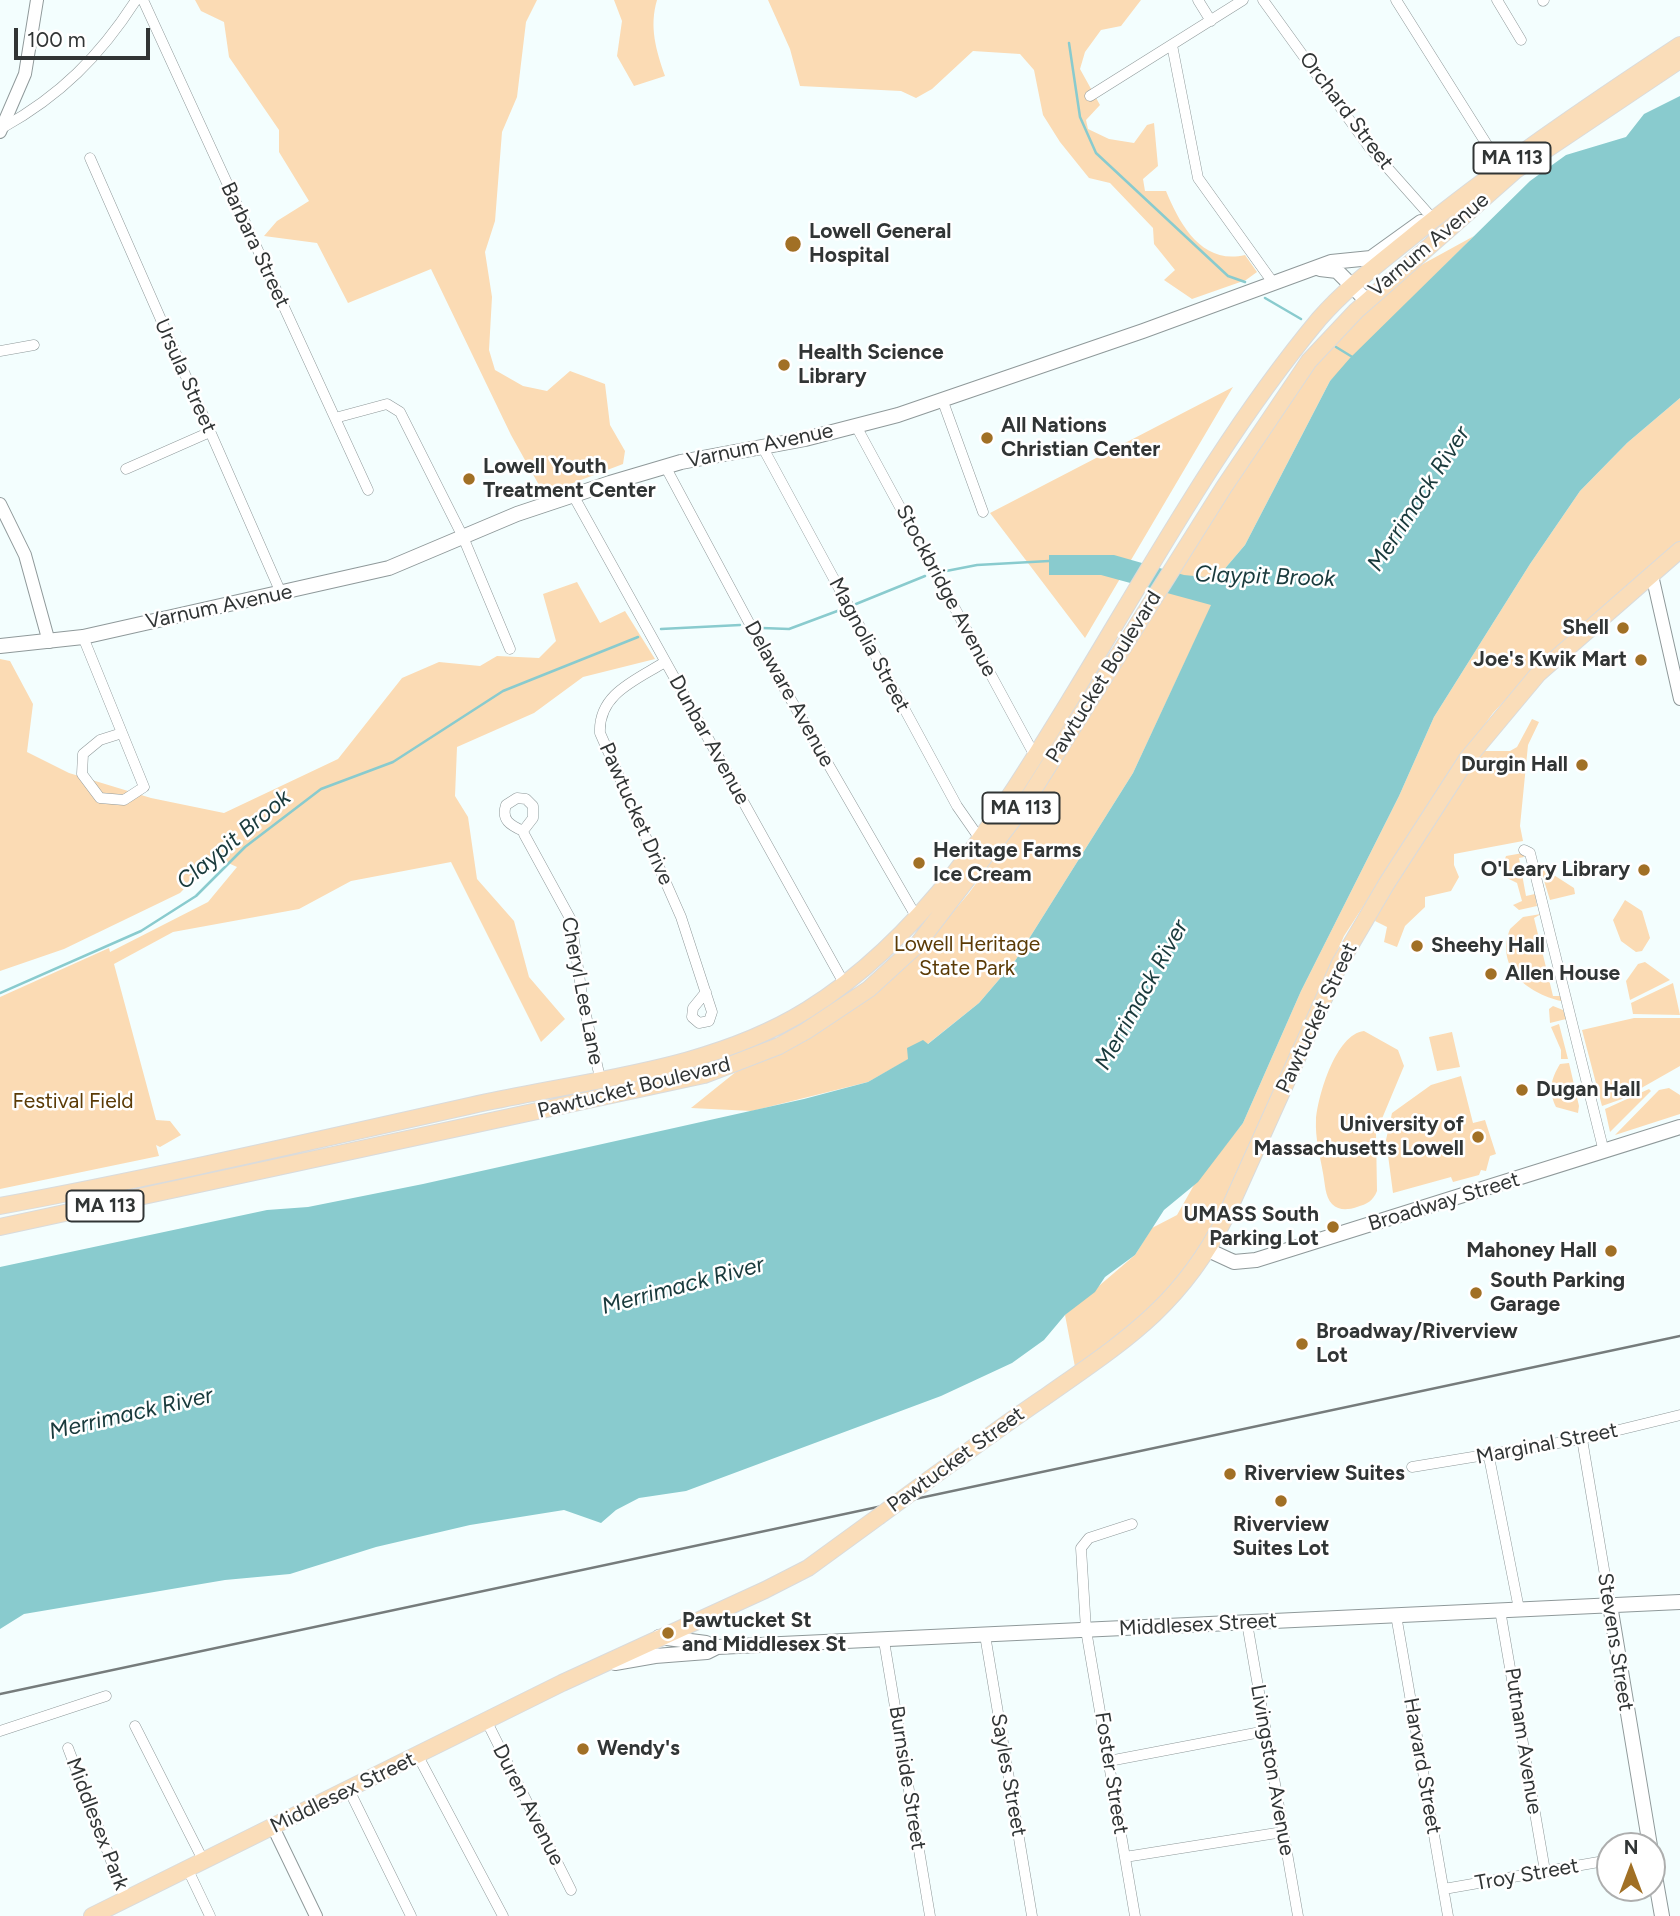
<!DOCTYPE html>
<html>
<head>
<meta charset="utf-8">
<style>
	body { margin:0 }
	#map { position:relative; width:1680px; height:1916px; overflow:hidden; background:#f3fefe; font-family:Figtree,sans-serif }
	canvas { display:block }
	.north { position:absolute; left:1596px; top:1832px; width:70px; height:70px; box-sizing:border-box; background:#fff; border:2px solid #adaeae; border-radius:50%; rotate:0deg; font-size:19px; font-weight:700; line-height:28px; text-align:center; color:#313535 }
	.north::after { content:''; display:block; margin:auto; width:24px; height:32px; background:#a17025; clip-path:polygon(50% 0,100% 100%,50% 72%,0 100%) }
	.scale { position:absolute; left:14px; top:28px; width:136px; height:32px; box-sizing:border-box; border:4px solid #313535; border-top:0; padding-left:9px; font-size:21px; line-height:24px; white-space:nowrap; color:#313535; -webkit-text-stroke:5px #fff; paint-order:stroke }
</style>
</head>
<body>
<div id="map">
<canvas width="1680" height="1916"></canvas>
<div class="north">N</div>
<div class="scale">100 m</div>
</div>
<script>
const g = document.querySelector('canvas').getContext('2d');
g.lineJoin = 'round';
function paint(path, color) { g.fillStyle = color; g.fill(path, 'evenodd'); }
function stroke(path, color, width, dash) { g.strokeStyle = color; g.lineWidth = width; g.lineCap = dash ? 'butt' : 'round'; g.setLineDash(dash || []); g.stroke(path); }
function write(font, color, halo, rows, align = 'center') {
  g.font = font + ' Figtree,sans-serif'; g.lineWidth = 5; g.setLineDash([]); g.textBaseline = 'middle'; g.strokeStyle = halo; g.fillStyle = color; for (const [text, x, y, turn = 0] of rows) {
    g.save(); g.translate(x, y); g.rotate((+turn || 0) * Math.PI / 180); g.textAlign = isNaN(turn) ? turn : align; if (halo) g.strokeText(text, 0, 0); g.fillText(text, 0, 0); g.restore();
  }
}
paint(new Path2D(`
	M 195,0 L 537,0 L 526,22 L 517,97 L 502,132 L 495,221 L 485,252 L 492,297 L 489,350 L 495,370 L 523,386 L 547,391 L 570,371 L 605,384 L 610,425 L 625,451 L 623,464 L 544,494 L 511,435 L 431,269 L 348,303 L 317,243 L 264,236 L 277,221 L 309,201 L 279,152 L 279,130 L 229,57 L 224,22 L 201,11 Z
	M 614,0 L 657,0 C 649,27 656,50 665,76 L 634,86 L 617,56 L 622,21 Z
	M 768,0 L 1141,0 L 1121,26 L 1101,30 L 1085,52 L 1080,69 L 1100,105 L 1086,120 L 1088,129 L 1109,139 L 1134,143 L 1147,125 L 1154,123 L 1158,166 L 1143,179 L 1145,191 L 1166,191 C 1180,225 1202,265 1245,255 L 1257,272 L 1246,280 L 1192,299 L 1164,280 L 1175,270 L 1154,244 L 1153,228 L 1110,183 L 1089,178 L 1060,142 L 1043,115 L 1034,70 L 1020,54 L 973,51 L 932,89 L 916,98 L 901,91 L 800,86 L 790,49 Z
	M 1474,236 L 1330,381 L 1245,545 L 1222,572 L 1212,604 L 1133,773 L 1015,961 L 979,1003 L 909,1059 L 868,1082 L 752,1111 L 691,1108 L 737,1071 L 797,1043 L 914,958 L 969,893 L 1019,824 L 1269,427 L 1319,357 L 1412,270 Z
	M 1233,387 L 1085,638 L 990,513 Z
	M 1680,398 L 1680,541 L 1528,676 L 1493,713 L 1451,771 L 1344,936 L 1213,1224 L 1189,1264 L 1141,1319 L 1075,1367 L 1065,1315 L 1135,1255 L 1152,1228 L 1177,1215 L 1194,1185 L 1243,1123 L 1301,991 L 1399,796 L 1434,717 L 1530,564 L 1580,491 L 1627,443 Z
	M 577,582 L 600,623 L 625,611 L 655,659 L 583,677 L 534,713 L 457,747 L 455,796 L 468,817 L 477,879 L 514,921 L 529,977 L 565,1019 L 541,1042 L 451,862 L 351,881 L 299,909 L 173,932 L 114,964 L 156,1120 L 170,1121 L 181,1135 L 160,1147 L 156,1145 L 159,1156 L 0,1189 L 0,997 L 109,948 L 110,952 L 208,902 L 237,867 L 215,857 L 180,893 L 64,949 L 0,971 L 0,659 L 10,661 L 33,704 L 27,752 L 69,773 L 151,798 L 224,813 L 338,759 L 402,678 L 439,662 L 480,666 L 497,656 L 539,658 L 556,641 L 543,594 Z
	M 1532,719 L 1539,722 L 1528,745 L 1520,826 L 1523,841 L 1454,854 L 1454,865 L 1459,877 L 1451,891 L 1425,897 L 1425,907 L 1405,926 L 1397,947 L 1384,942 L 1387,927 L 1375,921 L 1380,908 L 1481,751 L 1510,751 L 1517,747 Z
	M 1523,853 L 1524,857 L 1519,858 L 1526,896 L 1535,894 L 1537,906 L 1519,910 L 1513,905 L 1522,901 L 1517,883 L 1507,878 L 1504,862 L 1506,856 Z
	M 1546,870 L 1574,888 L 1575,894 L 1550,900 L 1541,871 Z
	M 1625,900 L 1642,911 L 1650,938 L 1642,951 L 1636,952 L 1621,941 L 1613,920 Z
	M 1541,914 L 1534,918 L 1553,996 L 1561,996 L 1561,1001 C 1527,993 1495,968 1510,929 L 1523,917 Z
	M 1645,962 L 1670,980 L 1630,1000 L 1626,981 L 1638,964 Z
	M 1673,983 L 1680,1015 L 1633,1014 L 1631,1003 Z
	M 1553,1006 L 1563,1010 L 1566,1019 L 1550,1023 L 1549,1009 Z
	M 1634,1018 L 1680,1018 L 1680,1066 L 1622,1099 L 1602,1106 L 1582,1030 Z
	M 1559,1024 L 1568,1059 L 1561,1059 L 1561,1050 L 1551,1027 Z
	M 1364,1031 L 1398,1050 L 1404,1066 L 1376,1133 L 1377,1191 C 1373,1201 1367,1204 1357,1207 C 1348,1210 1339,1211 1332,1204 C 1325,1197 1325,1183 1323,1173 C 1320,1156 1315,1138 1316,1120 C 1318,1095 1336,1034 1364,1031 Z
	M 1452,1032 L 1460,1067 L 1437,1071 L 1429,1037 Z
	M 1569,1063 L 1579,1106 L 1578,1113 L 1556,1107 C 1548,1090 1551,1079 1560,1064 Z
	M 1461,1076 L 1473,1123 L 1485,1120 L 1496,1154 L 1490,1156 L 1486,1171 L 1481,1170 L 1479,1175 L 1453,1182 L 1451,1177 L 1393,1193 L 1386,1140 L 1392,1113 L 1431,1085 Z
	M 1669,1088 L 1680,1095 L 1680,1114 L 1615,1135 L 1659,1090 Z
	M 1649,1089 L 1651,1091 L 1610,1132 L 1605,1109 Z`), '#fbdbb4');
paint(new Path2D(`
	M 1680,96 L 1680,398 L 1627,443 L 1580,491 L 1530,564 L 1434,717 L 1399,796 L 1301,991 L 1243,1123 L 1198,1182 L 1164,1210 L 1135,1255 L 1105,1277 L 1095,1292 L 1065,1315 L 1044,1340 L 1012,1363 L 941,1396 L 686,1491 L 639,1498 L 616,1510 L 601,1523 L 564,1510 L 470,1525 L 376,1547 L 290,1574 L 225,1580 L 24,1614 L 0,1629 L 0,1267 L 267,1210 L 308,1207 L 423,1184 L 804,1099 L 868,1082 L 908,1059 L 907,1048 L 923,1040 L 928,1044 L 979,1003 L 1015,961 L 1133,773 L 1211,605 L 1101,575 L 1049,575 L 1049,555 L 1114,555 L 1184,575 L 1204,577 L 1222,572 L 1245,545 L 1330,381 L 1350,358 L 1530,181 L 1566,155 L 1626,137 L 1644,114 Z`), '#89cbce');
stroke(new Path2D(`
	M 1069,43 L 1080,117 L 1096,153 L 1228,276 L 1245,282
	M 1265,298 L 1301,319
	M 1336,347 L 1354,358
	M 941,572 L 977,565 L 1049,561
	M 856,604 L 925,576
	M 762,628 L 789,629 L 840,610
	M 661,629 L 740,625
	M 0,993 L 141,931 L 196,896 L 245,847 L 321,789 L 393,762 L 503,691 L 638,637`), '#89cbce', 2.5);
const minor = new Path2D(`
	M 143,0 L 368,490
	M 1198,0 L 1211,21
	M 1263,0 L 1369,147 L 1433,219
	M 1396,0 L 1501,167
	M 1497,0 L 1521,40
	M 1543,1 L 1544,0
	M 1172,45 L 1198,178 L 1274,284
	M 1090,96 L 1243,0
	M 2,128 C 60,96 100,56 136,0
	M 90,158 L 281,593
	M 0,351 L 34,345
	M 942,399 L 983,512
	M 335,418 L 387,404 L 400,412 L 463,537 L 510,649
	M 856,426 L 1035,756
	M 763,448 L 957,806 L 980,839
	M 665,466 L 783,686 L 917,918
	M 126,469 L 210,432
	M 573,495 L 845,985
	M 83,637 L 144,787 L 124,800 L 100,798 L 82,774 L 83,754 L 100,740 L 122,733
	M 665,662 C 636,680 598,694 600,733 L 681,917 L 712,1012 L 709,1021 L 699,1023 L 692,1017 L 693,1008 L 706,992
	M 523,831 C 510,825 501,820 506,805 L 517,798 L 526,799 L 533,806 L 533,818 L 523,831 L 524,834 L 571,920 L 583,1002 L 600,1078
	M 1524,850 L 1530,853 L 1604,1152
	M 1582,1439 L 1610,1605
	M 1489,1457 L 1519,1609
	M 1412,1467 L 1582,1439 L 1680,1415
	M 1132,1524 L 1089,1538 L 1081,1548 L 1086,1630 L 1135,1916
	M 1500,1610 L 1545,1871
	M 1396,1615 L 1448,1916
	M 1247,1623 L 1298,1916
	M 985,1635 L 1032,1916
	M 884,1641 L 930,1916
	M 486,1720 L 571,1890
	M 135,1726 L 204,1862
	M 0,1731 L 106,1696
	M 68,1748 L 126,1900
	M 418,1756 L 503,1916
	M 1109,1761 L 1266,1731
	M 349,1790 L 411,1916
	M 1125,1857 L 1283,1832
	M 188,1870 L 210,1916
	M 1444,1889 L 1610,1860`);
const tertiary = new Path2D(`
	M 0,132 L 25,74 L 37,0
	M 0,504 L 25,555 L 49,642
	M 1652,575 L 1680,699
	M 273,1827 L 316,1916`);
const secondary = new Path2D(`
	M 1320,269 L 1337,271 L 1367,301
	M 0,646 L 83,637 L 389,568 L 517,514 L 610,483 L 681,462 L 805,439 L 898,415 L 1143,331 L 1331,262 L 1371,258 L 1421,222
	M 1208,1250 L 1234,1262 L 1256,1260 L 1680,1127
	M 1610,1605 L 1650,1846
	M 659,1637 L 706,1643
	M 615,1663 L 655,1656 L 707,1652 L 717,1647 L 1680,1602
	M 1652,1859 L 1662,1916`);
const primary = new Path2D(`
	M 0,1206 C 163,1176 325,1138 487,1102 C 594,1079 712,1069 807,1010 C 929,934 1003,809 1076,690 C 1152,565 1225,432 1319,319 C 1345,289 1377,265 1408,240 C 1495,169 1586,107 1680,45
	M 0,1227 L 704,1075 L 779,1046 L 806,1031 L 869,989 L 917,945 L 1022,808 L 1224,487 L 1309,361 L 1356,311 L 1516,170 L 1680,60
	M 931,1478 C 969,1451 1006,1423 1045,1397 C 1123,1342 1180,1307 1225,1218 L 1340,963 L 1387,883 L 1467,759 L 1538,674 L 1680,550
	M 92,1916 L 562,1683 L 765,1590 L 808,1568 L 878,1517`);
stroke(minor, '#8f999a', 11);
stroke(tertiary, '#8f999a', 14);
stroke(secondary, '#8f999a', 16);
stroke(primary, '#dadbdb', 18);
stroke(minor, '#fff', 10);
stroke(tertiary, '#fff', 12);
stroke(secondary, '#fff', 14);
stroke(primary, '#faddb9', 16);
stroke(new Path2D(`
	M 0,1694 L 1680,1336`), '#767c7c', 2.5);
const primaryBridge = new Path2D(`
	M 878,1517 L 931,1478`);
stroke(primaryBridge, '#dadbdb', 18, []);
stroke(primaryBridge, '#faddb9', 16);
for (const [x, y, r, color] of [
	[793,244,9,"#a17025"],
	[784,365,7,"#a17025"],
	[987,438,7,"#a17025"],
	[469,479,7,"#a17025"],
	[1623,628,7,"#a17025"],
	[1641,660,7,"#a17025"],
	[1582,765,7,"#a17025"],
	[919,863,7,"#a17025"],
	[1644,870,7,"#a17025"],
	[1417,946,7,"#a17025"],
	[1491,974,7,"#a17025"],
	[1522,1090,7,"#a17025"],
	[1478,1137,7,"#a17025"],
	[1333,1227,7,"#a17025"],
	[1611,1251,7,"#a17025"],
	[1476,1293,7,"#a17025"],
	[1302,1344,7,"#a17025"],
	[1230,1474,7,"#a17025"],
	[1281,1501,7,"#a17025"],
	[668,1633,7,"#a17025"],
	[583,1749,7,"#a17025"]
]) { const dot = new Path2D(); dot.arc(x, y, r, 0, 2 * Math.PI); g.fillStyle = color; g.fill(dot); stroke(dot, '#fff', 2.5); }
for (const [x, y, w] of [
	[1512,158,77],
	[1021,808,77],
	[105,1206,77]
]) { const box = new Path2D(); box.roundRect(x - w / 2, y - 15.5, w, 31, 5); g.fillStyle = '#fff'; g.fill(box); stroke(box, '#313535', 2); }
write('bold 19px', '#313535', null, [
	["MA 113",1512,158],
	["MA 113",1021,808],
	["MA 113",105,1206]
]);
write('21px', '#313535', '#fff', [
	["Orchard Street",1346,111,53],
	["Barbara Street",255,245,65],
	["Varnum Avenue",1429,245,-40],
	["Ursula Street",185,376,66],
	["Varnum Avenue",760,446,-12],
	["Stockbridge Avenue",946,591,62],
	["Varnum Avenue",219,607,-12],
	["Magnolia Street",869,645,62],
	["Pawtucket Boulevard",1104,677,-58],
	["Delaware Avenue",789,694,61],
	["Dunbar Avenue",709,740,61],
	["Pawtucket Drive",636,814,66],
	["Cheryl Lee Lane",582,991,79],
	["Pawtucket Street",1317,1018,-65],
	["Pawtucket Boulevard",634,1088,-14],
	["Broadway Street",1444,1202,-17],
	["Marginal Street",1547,1444,-11],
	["Pawtucket Street",956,1460,-36],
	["Middlesex Street",1198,1625,-3],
	["Stevens Street",1615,1642,81],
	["Putnam Avenue",1523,1741,81],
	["Harvard Street",1422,1766,80],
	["Livingston Avenue",1272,1770,80],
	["Foster Street",1111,1773,81],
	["Sayles Street",1008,1775,80],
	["Burnside Street",907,1778,81],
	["Middlesex Street",343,1793,-26],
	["Duren Avenue",528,1805,63],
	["Middlesex Park",97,1824,69],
	["Troy Street",1527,1875,-10]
]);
write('bold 21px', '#313535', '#fff', [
	["Lowell General",809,232],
	["Hospital",809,256],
	["Health Science",798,353],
	["Library",798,377],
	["All Nations",1001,426],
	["Christian Center",1001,450],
	["Lowell Youth",483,467],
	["Treatment Center",483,491],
	["Shell",1609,628,"right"],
	["Joe's Kwik Mart",1627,660,"right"],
	["Durgin Hall",1568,765,"right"],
	["Heritage Farms",933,851],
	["Ice Cream",933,875],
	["O'Leary Library",1630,870,"right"],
	["Sheehy Hall",1431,946],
	["Allen House",1505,974],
	["Dugan Hall",1536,1090],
	["University of",1464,1125,"right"],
	["Massachusetts Lowell",1464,1149,"right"],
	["UMASS South",1319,1215,"right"],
	["Parking Lot",1319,1239,"right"],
	["Mahoney Hall",1597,1251,"right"],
	["South Parking",1490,1281],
	["Garage",1490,1305],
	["Broadway/Riverview",1316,1332],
	["Lot",1316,1356],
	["Riverview Suites",1244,1474],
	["Riverview",1281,1525,"center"],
	["Suites Lot",1281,1549,"center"],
	["Pawtucket St",682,1621],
	["and Middlesex St",682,1645],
	["Wendy's",597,1749]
], 'left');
write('21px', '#5b3b06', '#fff', [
	["Lowell Heritage",967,945],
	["State Park",967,969],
	["Festival Field",73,1102]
]);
write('italic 23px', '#193a3c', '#fff', [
	["Merrimack River",1419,499,-57],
	["Claypit Brook",1265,577,2],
	["Claypit Brook",234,840,-40],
	["Merrimack River",1142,995,-61],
	["Merrimack River",683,1286,-15],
	["Merrimack River",131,1414,-13]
]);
</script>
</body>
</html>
